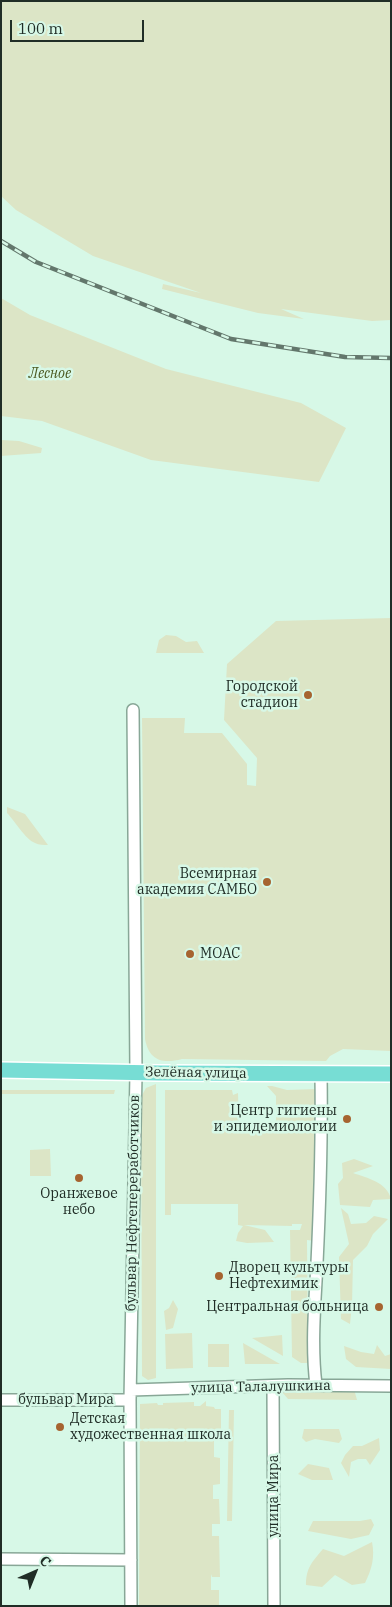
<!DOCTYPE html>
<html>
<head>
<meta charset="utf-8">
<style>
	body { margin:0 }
	#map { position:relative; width:392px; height:1607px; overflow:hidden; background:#d7f8e7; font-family:"IBM Plex Serif",serif }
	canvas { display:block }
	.frame { position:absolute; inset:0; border:2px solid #202d26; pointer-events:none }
	.north { position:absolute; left:10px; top:1547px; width:50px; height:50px; -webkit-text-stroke:4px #d7f8e7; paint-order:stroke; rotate:44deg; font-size:14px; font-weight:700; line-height:20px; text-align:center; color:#202d26 }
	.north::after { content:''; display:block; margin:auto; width:18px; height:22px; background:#202d26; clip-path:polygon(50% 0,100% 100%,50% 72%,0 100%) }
	.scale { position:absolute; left:10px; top:20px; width:134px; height:22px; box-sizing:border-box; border:2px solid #202d26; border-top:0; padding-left:6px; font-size:15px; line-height:18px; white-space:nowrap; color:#202d26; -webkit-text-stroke:4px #d7f8e7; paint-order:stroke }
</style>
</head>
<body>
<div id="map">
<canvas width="392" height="1607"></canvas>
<div class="frame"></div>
<div class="north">С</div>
<div class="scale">100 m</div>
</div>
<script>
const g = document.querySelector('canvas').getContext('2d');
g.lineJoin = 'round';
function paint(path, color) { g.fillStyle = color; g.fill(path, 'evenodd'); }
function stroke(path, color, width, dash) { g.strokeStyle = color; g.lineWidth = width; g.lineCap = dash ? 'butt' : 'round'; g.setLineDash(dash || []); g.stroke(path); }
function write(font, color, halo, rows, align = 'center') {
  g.font = font + ' "IBM Plex Serif",serif'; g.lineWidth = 5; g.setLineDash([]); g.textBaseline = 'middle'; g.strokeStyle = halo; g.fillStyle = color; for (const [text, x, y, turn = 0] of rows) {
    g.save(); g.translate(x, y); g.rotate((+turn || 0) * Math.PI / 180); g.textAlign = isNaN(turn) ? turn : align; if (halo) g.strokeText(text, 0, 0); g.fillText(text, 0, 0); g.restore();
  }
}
paint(new Path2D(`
	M 1,1 L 391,1 L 391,320 L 372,321 L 281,309 L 304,319 L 258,313 L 162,289 L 163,284 L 201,293 L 93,256 L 16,210 L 1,196 Z
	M 1,298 L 30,315 L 166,369 L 301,403 L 346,428 L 319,482 L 151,460 L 42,421 L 1,416 Z
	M 1,440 L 19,441 L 42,448 L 41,453 L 1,456 Z
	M 391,618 L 391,1051 L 343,1049 L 330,1056 L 326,1061 L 182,1059 C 163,1064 149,1061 145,1039 L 142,718 L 185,718 L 184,733 L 222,733 L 247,764 L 247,785 L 256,786 L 257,758 L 224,720 L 227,664 L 276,621 Z
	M 166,635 L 176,636 L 186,642 L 197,641 L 204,653 L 156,653 L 159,640 Z
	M 7,807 L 25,814 L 48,845 C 44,845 39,845 35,843 C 25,839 15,821 7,813 Z
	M 156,1084 L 156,1378 L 148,1380 L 142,1376 L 141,1097 L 146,1088 Z
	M 267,1086 L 272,1086 L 287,1090 L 317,1089 L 314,1241 L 307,1240 L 308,1363 L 301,1363 L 292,1357 L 290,1230 L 300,1230 L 302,1224 L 292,1224 L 292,1226 L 244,1225 L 265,1230 L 274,1242 L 247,1243 L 236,1241 L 238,1233 L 243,1226 L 238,1225 L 238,1204 L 171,1204 L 171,1215 L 165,1215 L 165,1090 L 232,1090 L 233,1095 L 238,1093 L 239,1131 L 276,1131 L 276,1096 Z
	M 1,1090 L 115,1090 L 114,1094 L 1,1094 Z
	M 50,1149 L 51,1176 L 30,1176 L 30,1150 Z
	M 354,1159 L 373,1166 L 353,1173 C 367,1178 387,1182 391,1199 L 373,1200 L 370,1207 L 340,1205 L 338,1184 L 343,1178 L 342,1163 Z
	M 341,1208 L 348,1214 L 351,1224 L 366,1223 L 374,1216 L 388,1219 L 373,1234 L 367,1246 L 353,1260 L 352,1305 L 350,1324 L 341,1319 L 339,1257 L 349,1244 Z
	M 173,1300 L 178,1309 L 173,1328 L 166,1330 L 164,1311 L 169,1308 Z
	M 192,1333 L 193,1368 L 166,1369 L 165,1334 Z
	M 282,1335 L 283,1356 L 252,1338 Z
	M 243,1343 L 280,1364 L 245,1364 Z
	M 208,1344 L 229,1344 L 229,1367 L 208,1367 Z
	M 377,1345 L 385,1356 L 391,1354 L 391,1369 L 356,1367 L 346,1359 L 344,1346 L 361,1352 L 374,1354 Z
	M 327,1386 L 354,1389 L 357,1400 L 288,1399 L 282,1392 L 292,1388 L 319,1387 L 323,1393 Z
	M 206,1401 L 206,1406 L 214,1407 L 215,1409 L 221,1409 L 221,1438 L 214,1439 L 214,1457 L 220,1458 L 220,1484 L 213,1485 L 213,1499 L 219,1499 L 220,1524 L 212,1524 L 212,1536 L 219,1536 L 220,1577 L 212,1577 L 211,1574 L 211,1590 L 219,1590 L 219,1606 L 139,1606 L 140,1404 L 157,1403 L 158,1405 L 163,1405 L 163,1403 L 194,1402 L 194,1406 L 200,1406 Z
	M 229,1410 L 234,1410 L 232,1521 L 227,1521 Z
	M 304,1429 L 339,1429 L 342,1439 L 339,1443 L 315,1439 L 306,1442 L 302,1438 Z
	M 379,1438 L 380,1450 L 370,1465 L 366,1459 L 358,1459 L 351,1462 L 349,1477 L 341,1463 L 345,1455 L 353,1446 L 362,1446 Z
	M 308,1464 L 329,1468 L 333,1480 L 312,1480 L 298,1474 Z
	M 371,1519 L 374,1525 L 369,1535 L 351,1539 L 308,1531 L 313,1521 L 360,1521 Z
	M 372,1542 C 375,1557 372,1569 365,1583 L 352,1585 L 335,1575 L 322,1587 L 306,1585 C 306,1568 312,1562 323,1549 L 344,1556 Z`), '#dce5c6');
const minor = new Path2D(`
	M 316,1385 C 311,1345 315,1303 317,1263 C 320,1200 322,1138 321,1075
	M 273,1386 L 274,1606
	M 131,1390 L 288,1385 L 391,1386
	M 1,1400 L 130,1400
	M 1,1559 L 131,1560
	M 131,1606 L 130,1400 L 136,1073 L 133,710`);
const major = new Path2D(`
	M 1,1070 L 159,1073 L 391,1074`);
stroke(minor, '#88a797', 14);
stroke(major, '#fff', 18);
stroke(minor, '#fff', 11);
stroke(major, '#77ddd4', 15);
const rail = new Path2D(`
	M 1,241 L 36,262 L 231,339 L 345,357 L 391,358`);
stroke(rail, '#63776c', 4.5);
stroke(rail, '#d7f8e7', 2.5, [8]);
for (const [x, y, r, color] of [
	[308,695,5,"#a66430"],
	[267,882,5,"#a66430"],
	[190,954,5,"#a66430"],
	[347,1119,5,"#a66430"],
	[79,1178,5,"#a66430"],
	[219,1276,5,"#a66430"],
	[379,1307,5,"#a66430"],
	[60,1427,5,"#a66430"]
]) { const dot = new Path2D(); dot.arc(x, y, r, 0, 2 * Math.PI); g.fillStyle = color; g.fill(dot); stroke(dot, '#d7f8e7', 2); }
write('italic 14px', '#4c5922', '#d7f8e7', [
	["Лесное",50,374]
]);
write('14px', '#202d26', '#d7f8e7', [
	["Городской",298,687],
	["стадион",298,703],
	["Всемирная",257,874],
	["академия САМБО",257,890],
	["МОАС",200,954,"left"],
	["Центр гигиены",337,1111],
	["и эпидемиологии",337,1127],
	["Оранжевое",79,1194,"center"],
	["небо",79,1210,"center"],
	["Дворец культуры",229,1268,"left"],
	["Нефтехимик",229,1284,"left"],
	["Центральная больница",369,1307],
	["Детская",70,1419,"left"],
	["художественная школа",70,1435,"left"]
], 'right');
write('14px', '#202d26', '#d7f8e7', [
	["Зелёная улица",196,1073,1],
	["бульвар Нефтепереработчиков",133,1203,-89],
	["улица Талалушкина",261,1387,-1],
	["бульвар Мира",66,1400],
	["улица Мира",274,1496,-90]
]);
</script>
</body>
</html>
